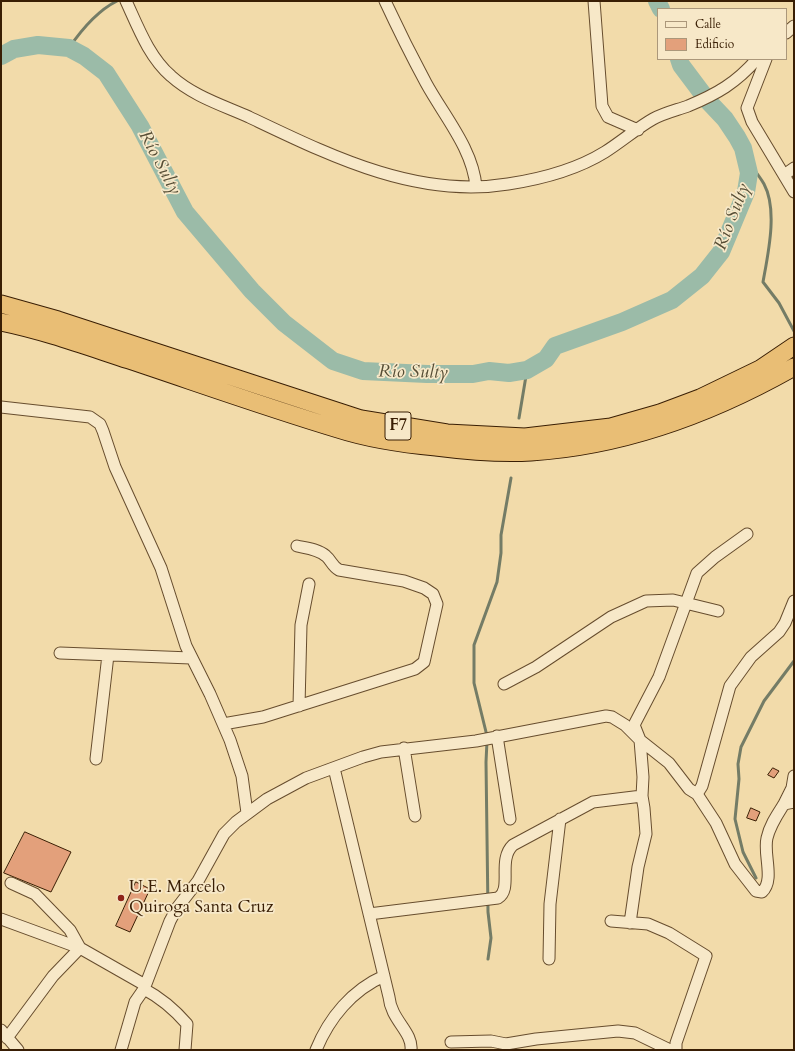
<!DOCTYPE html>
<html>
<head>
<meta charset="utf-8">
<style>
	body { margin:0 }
	#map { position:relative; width:795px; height:1051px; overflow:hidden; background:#f2dbaa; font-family:Cardo,serif }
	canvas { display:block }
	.frame { position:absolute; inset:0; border:2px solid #391e04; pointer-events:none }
	.legend { position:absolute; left:657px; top:8px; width:130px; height:52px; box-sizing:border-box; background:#f7e8c8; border:1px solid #ab977a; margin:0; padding:5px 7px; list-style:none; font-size:12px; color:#391e04 }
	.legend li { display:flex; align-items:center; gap:8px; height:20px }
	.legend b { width:20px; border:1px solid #ab977a }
</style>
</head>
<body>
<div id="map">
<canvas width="795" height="1051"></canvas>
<div class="frame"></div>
<ul class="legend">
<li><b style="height:5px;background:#f7e8c8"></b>Calle</li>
<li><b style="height:11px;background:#e3a07b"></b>Edificio</li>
</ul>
</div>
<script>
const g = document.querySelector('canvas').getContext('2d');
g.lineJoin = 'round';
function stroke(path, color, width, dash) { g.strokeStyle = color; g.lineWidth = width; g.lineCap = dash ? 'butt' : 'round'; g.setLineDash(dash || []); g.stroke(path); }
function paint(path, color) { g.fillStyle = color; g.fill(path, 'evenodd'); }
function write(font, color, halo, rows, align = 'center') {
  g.font = font + ' Cardo,serif'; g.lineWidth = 3.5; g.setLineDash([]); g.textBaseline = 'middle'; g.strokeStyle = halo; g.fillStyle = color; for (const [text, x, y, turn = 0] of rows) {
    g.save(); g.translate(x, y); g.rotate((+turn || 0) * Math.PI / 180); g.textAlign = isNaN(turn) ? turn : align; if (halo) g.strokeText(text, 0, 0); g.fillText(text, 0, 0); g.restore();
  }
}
stroke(new Path2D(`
	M 69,48 C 82,29 97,11 117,1
	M 745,158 C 751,166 759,175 764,184 C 778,210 768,254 763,282 L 779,303 L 794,331
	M 519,418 L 527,370
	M 487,736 L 474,683 L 474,645 L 497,582 L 501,553 L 501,535 L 511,478
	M 487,741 L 486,762 L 488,912 L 491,938 L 488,959
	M 756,878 L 743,852 L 735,819 L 739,779 L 738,764 L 741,747 L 764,701 L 794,661`), '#747c66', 3);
stroke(new Path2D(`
	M 657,1 L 661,9
	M 1,56 L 14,49 L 38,45 L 69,48 L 84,56 L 106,73 L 140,126 L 185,212 L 252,291 L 284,323 L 333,361 L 363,371 L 427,374 L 473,374 L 489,371 L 509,373 L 527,370 L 546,359 L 555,346 L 622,322 L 672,300 L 702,276 L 721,252 L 746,192 L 749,173 L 743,148 L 737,137 L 725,119 L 708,101 L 681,65 L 679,59`), '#9bbba8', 18);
const building = new Path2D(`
	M 773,768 L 779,771 L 774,778 L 768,775 Z
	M 751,808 L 760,812 L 756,821 L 747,818 Z
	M 25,832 L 71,852 L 51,892 L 4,873 Z
	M 136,882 L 150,889 L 130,932 L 116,926 Z`);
paint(building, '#e3a07b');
stroke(building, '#391e04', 1);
const minor = new Path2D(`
	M 126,1 C 138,27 149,57 171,76 C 193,96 222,105 249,117 C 329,155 416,199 508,184 C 541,179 576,170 605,152 C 621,142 637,128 653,119 C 664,113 677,110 688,106 C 717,94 736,83 757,59
	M 385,1 C 398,29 412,57 426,83 C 444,116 473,149 476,187
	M 594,1 L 602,106 L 608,117 L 638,130
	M 786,33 L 794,26
	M 766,59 L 747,108 L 752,122 L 794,192
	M 784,175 L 794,168
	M 1,407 L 90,417 L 100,424 L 103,431 L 115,467 L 161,568 L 186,646 L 210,694 L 230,740 L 242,776 L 247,813
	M 60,653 L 191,658
	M 504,684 L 536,667 L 611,617 L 646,601 L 673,600 L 718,611
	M 299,706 L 301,625 L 309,584
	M 223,724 L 263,717 L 415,669 L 424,662 L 437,604 L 433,594 L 424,588 L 404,581 L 339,570 C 332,566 331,560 326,556 C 318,549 306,548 297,546
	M 497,736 L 510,819
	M 404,748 L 415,816
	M 96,759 L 108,655
	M 334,768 L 389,997 C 391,1020 413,1032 411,1050
	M 697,794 L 716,823 L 735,864 L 756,891 L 762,892 C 775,880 763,854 767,838 C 770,825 777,815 784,804 L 794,802
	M 697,794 L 702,786 L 730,686 L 751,657 L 779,632 L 785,623 L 794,601
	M 784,804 L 792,788 L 794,776
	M 11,883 L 35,894 L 70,930 L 80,948
	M 369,914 L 498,898 C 513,889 497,860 513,845 L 593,802 L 642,796
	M 1,919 L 80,948 L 145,985
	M 611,921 L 648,924 L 669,933 L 706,956 L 676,1043 L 676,1050
	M 630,923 L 638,867 L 646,834 L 644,808 L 642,796 L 643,777 L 640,740 L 634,725 L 659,677 L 697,573 L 715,557 L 747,534
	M 549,959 L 550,904 L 560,819
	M 144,989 C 161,998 174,1009 187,1024 L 185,1050
	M 1,1030 L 18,1050
	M 7,1038 L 53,976 L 80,948
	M 451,1042 L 491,1041 L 506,1044 L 536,1039 L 618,1031 L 635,1033 L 670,1050
	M 121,1050 L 135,1002 L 144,989 L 170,921 L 177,908 L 198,881 L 224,834 L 236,822 L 267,799 L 306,778 L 363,757 L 381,752 L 476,741 L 606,716 L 612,717 L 625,725 L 640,740 L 669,763 L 689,789 L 697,794
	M 316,1050 C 329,1018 352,990 384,976`);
const highway = new Path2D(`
	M 1,304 L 58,320 L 361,419 L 447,433 L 525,437 L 611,427 L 660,413 L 700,398 L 760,369 L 794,346
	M 1,322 C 45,331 86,346 129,360 C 198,383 268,408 338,429 C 369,439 403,444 436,447 C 467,451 500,454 531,452 C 625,446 713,413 794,367`);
stroke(minor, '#674d2e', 13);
stroke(highway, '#391e04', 19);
stroke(minor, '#f7e8c8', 11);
stroke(highway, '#e9be75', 17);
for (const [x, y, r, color] of [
	[121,898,4,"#8f2418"]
]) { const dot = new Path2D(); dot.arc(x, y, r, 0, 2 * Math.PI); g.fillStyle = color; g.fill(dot); stroke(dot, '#f7e8c8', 1.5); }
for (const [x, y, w] of [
	[398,426,26]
]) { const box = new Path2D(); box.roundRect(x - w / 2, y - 14, w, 28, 3); g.fillStyle = '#f7e8c8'; g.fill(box); stroke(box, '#391e04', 1); }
write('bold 16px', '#391e04', null, [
	["F7",398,426]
]);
write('17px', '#391e04', '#f7e8c8', [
	["U.E. Marcelo",129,888],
	["Quiroga Santa Cruz",129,908]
], 'left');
write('italic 18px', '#564d35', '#f7e8c8', [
	["Río Sulty",159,163,62],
	["Río Sulty",733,217,-69],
	["Río Sulty",413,373,1]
]);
</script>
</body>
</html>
